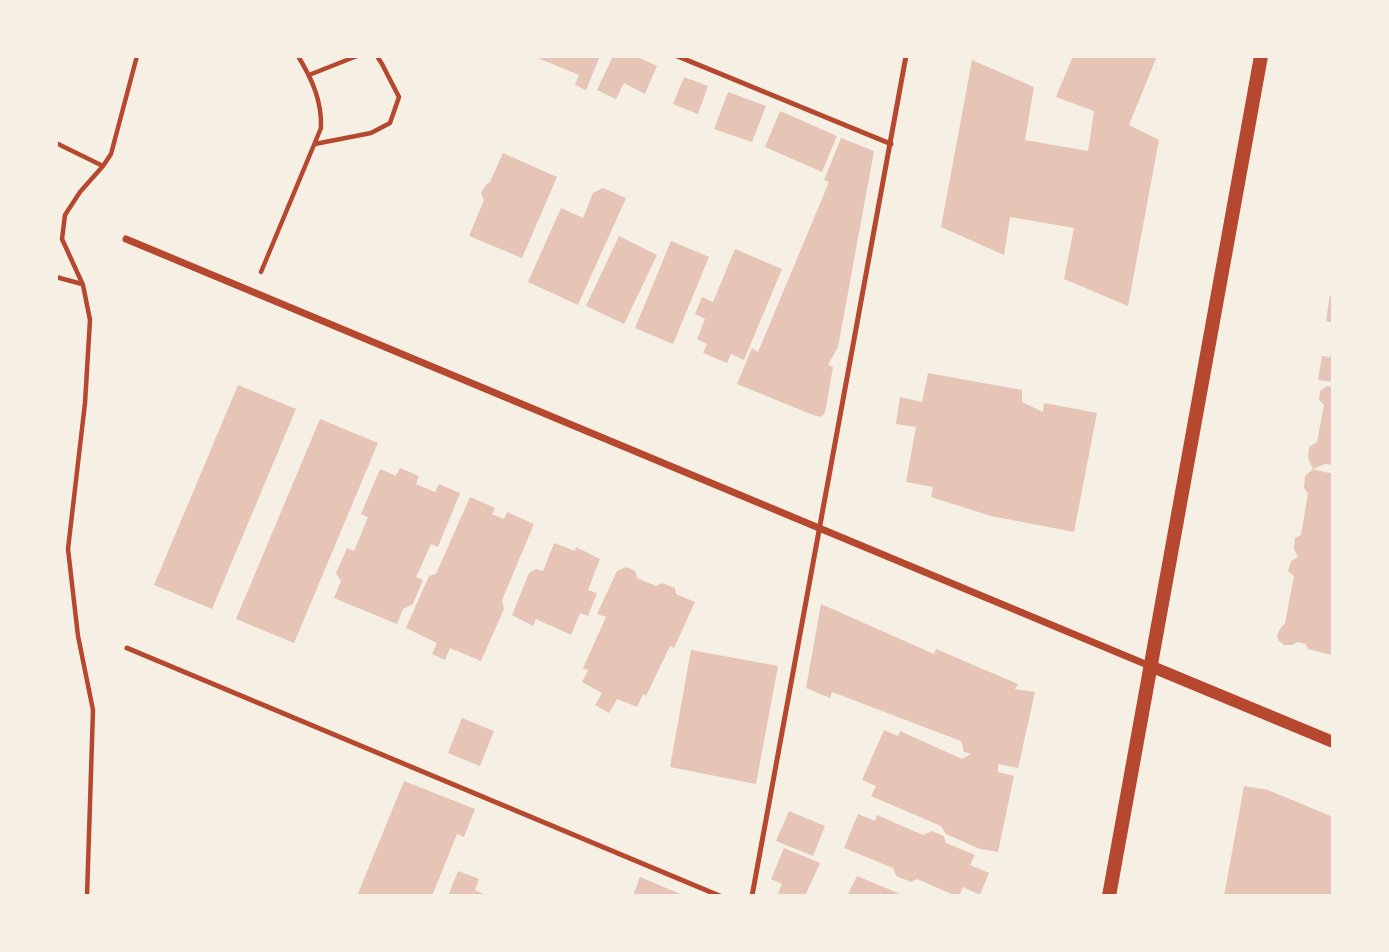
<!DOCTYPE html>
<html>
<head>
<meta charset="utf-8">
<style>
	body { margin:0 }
	#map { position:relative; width:1389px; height:952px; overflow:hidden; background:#f6efe4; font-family:Overpass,sans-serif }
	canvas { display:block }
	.frame { position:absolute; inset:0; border:58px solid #f6efe4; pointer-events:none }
</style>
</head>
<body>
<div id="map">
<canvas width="1389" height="952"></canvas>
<div class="frame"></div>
</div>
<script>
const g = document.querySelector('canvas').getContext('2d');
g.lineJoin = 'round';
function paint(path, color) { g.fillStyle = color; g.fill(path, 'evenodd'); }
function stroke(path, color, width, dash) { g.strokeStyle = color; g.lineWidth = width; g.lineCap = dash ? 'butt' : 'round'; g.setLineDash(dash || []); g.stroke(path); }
paint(new Path2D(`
	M 533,56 L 600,56 L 586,90 L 575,85 L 579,75 Z
	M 613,56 L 636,56 L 657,66 L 645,94 L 624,83 L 616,99 L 597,90 Z
	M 1073,56 L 1157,56 L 1129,125 L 1159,140 L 1128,306 L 1064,279 L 1074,228 L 1010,217 L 1004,255 L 941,227 L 972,60 L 1034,87 L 1025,140 L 1088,151 L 1094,111 L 1056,97 Z
	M 684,77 L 708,86 L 698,114 L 673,104 Z
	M 728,92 L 766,106 L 752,142 L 714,129 Z
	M 780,111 L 837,136 L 822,172 L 765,147 Z
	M 841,138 L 874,151 L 838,347 L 828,365 L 833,367 L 825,413 L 820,417 L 813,415 L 737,384 L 752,348 L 758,352 L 829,182 L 824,180 Z
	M 503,153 L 557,177 L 522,258 L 469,236 L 484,200 L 481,193 L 486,185 L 490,182 Z
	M 603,188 L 626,198 L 578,305 L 528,282 L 561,208 L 583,218 L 593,193 Z
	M 619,236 L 657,255 L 624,324 L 586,306 Z
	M 671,241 L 709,257 L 673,344 L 635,328 Z
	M 735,249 L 782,269 L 744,360 L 731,354 L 727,363 L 703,353 L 707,344 L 697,339 L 705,319 L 695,314 L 702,297 L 713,302 Z
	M 1330,295 L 1333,296 L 1333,323 L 1326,321 Z
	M 1332,351 L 1333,351 L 1333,382 L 1318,380 L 1322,356 L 1330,357 Z
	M 928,373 L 1022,390 L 1022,402 L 1043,412 L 1044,403 L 1097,413 L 1074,532 L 991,516 L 931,497 L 933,487 L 906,482 L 916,427 L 896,424 L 900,397 L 922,402 Z
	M 238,385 L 296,409 L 212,609 L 154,585 Z
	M 1327,386 L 1333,387 L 1333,465 L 1325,464 L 1313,469 L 1333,474 L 1333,659 L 1331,655 L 1308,649 L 1306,644 L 1298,642 L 1292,645 L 1284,645 L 1278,640 L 1277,635 L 1280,629 L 1285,623 L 1294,576 L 1288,571 L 1291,561 L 1298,557 L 1294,549 L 1295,538 L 1301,535 L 1308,493 L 1304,488 L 1305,476 L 1313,469 L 1308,458 L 1309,447 L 1317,442 L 1324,405 L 1319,400 L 1320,391 Z
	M 320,419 L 378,443 L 294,643 L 236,619 Z
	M 400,468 L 419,476 L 416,484 L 435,492 L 439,484 L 460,493 L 438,547 L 431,544 L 416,577 L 423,580 L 413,604 L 403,609 L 397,624 L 334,598 L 341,581 L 336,573 L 347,548 L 354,551 L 368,517 L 361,514 L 380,469 L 396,476 Z
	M 470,497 L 495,508 L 492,514 L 504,519 L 507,512 L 534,524 L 502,600 L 504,609 L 481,661 L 450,648 L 445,660 L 432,654 L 437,643 L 406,628 L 429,576 L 436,574 Z
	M 554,543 L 575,551 L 576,547 L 600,559 L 588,590 L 597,593 L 588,616 L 580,613 L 571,635 L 536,619 L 533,626 L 512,615 L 529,573 L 536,569 L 543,571 Z
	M 626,567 L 635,571 L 637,578 L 656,586 L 662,583 L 675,588 L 676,594 L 695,602 L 674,648 L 670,646 L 646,696 L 643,694 L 637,707 L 617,699 L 609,713 L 595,705 L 602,693 L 582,682 L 588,670 L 583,668 L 606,617 L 597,614 L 617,571 Z
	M 821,604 L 934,654 L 936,649 L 1018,684 L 1015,689 L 1035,692 L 1018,768 L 998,764 L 998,772 L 1014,776 L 998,852 L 980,849 L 946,834 L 941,826 L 871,796 L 876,786 L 862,780 L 884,730 L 898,736 L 900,731 L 962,759 L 971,754 L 964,752 L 961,741 L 832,692 L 830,698 L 806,688 Z
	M 691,650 L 778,666 L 756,784 L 670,767 Z
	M 462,718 L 494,731 L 480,766 L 448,753 Z
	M 404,781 L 475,809 L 464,837 L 457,834 L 432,896 L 357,896 Z
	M 1244,786 L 1268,790 L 1333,817 L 1333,896 L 1224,896 Z
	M 789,811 L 825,826 L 813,856 L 776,841 Z
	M 858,814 L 875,821 L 877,815 L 923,835 L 932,831 L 944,836 L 946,843 L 975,855 L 970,865 L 989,873 L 980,895 L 963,887 L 959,896 L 956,896 L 917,879 L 911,882 L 896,876 L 893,868 L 844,848 Z
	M 784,848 L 820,863 L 805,896 L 777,896 L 782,884 L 771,879 Z
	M 458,871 L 479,879 L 475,890 L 488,896 L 448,896 Z
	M 857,876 L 905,896 L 847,896 Z
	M 640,877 L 685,896 L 633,896 Z`), '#e6c5b7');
stroke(new Path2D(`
	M 309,75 L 357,56
	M 56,143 L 103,166
	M 315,144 L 371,133 L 390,123 L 399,97 L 382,64 L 377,56
	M 261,272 L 321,128 C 322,101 312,79 298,56
	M 56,277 L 82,284
	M 87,896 L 93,710 L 78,636 L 68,549 L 85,403 L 90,320 L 83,285 L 62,239 L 65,215 L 80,192 L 103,166 L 111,154 L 137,56`), '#b5482f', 4.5);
stroke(new Path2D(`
	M 677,56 L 891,144
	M 127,648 L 720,896
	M 752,896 L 906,56`), '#b5482f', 5);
stroke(new Path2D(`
	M 126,239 L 1150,666`), '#b5482f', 7);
stroke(new Path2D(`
	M 1150,666 L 1333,742`), '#b5482f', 12);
stroke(new Path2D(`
	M 1109,896 L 1261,56`), '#b5482f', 14);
</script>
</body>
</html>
